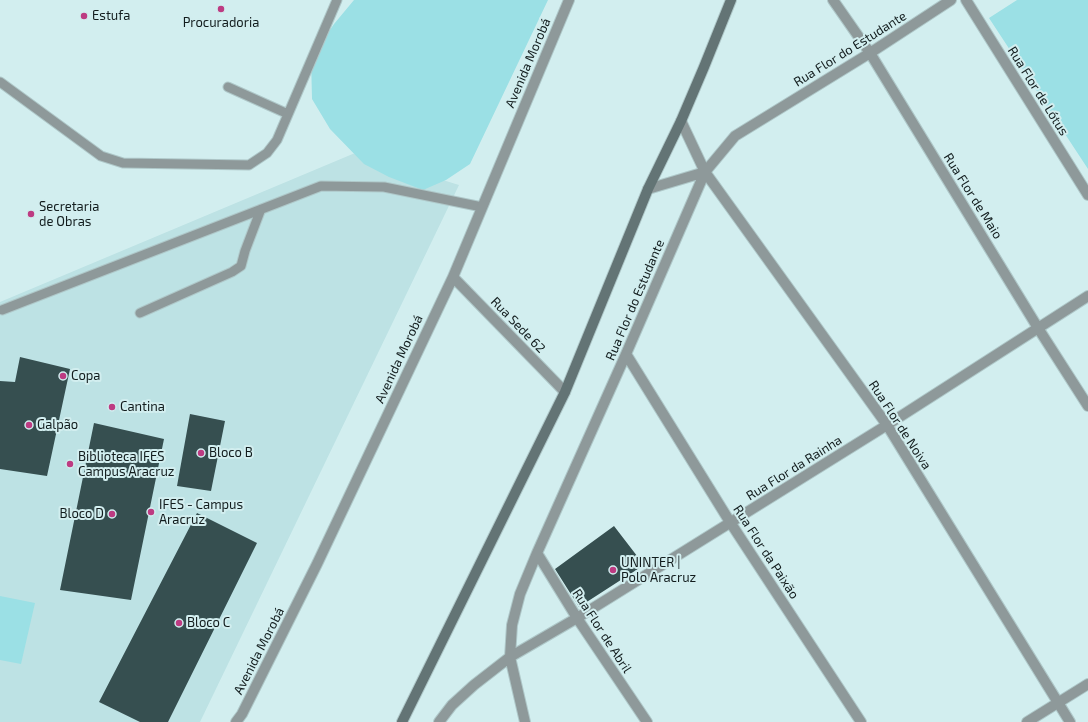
<!DOCTYPE html>
<html>
<head>
<meta charset="utf-8">
<style>
	body { margin:0 }
	canvas { display:block; background:#d2eeef }
</style>
</head>
<body>
<canvas width="1088" height="722"></canvas>
<script>
const g = document.querySelector('canvas').getContext('2d');
g.lineJoin = 'round';
function paint(path, color) { g.fillStyle = color; g.fill(path, 'evenodd'); }
function stroke(path, color, width, dash) { g.strokeStyle = color; g.lineWidth = width; g.lineCap = dash ? 'butt' : 'round'; g.setLineDash(dash || []); g.stroke(path); }
function write(font, color, halo, rows, align = 'center') {
  g.font = font + ' "Exo 2",sans-serif'; g.lineWidth = 4; g.setLineDash([]); g.textBaseline = 'middle'; g.strokeStyle = halo; g.fillStyle = color; for (const [text, x, y, turn = 0] of rows) {
    g.save(); g.translate(x, y); g.rotate((+turn || 0) * Math.PI / 180); g.textAlign = isNaN(turn) ? turn : align; if (halo) g.strokeText(text, 0, 0); g.fillText(text, 0, 0); g.restore();
  }
}
paint(new Path2D(`
	M 355,153 L 459,185 L 200,722 L 0,722 L 0,302 Z`), '#bde2e4');
paint(new Path2D(`
	M 354,0 L 548,0 L 470,164 L 446,180 L 423,190 L 389,177 L 364,164 L 330,129 L 312,99 L 311,58 L 334,24 Z
	M 1017,0 L 1088,0 L 1088,169 L 989,18 Z
	M 0,596 L 35,603 L 21,664 L 0,660 Z`), '#9be0e5');
paint(new Path2D(`
	M 20,357 L 70,369 L 47,476 L 0,469 L 0,381 L 15,382 Z
	M 190,414 L 225,421 L 211,491 L 177,486 Z
	M 94,423 L 164,439 L 131,600 L 60,590 Z
	M 197,513 L 257,543 L 168,722 L 140,722 L 99,702 Z
	M 614,526 L 644,565 L 579,607 L 555,569 Z`), '#364f50');
const lane = new Path2D(`
	M 0,82 L 101,156 L 123,163 L 249,165 L 267,153 L 277,140 L 337,0
	M 228,87 L 288,114
	M 2,310 L 321,186 L 384,187 L 482,207
	M 140,313 L 232,272 L 241,266 L 245,251 L 261,209`);
const street = new Path2D(`
	M 833,0 L 870,53 L 1038,328 L 1088,406
	M 966,0 L 1088,195
	M 681,121 L 705,172 L 887,425 L 1070,722
	M 648,189 L 705,172
	M 453,277 L 565,392
	M 626,354 L 730,522 L 861,722
	M 537,553 L 577,618 L 647,722
	M 236,722 L 242,714 L 317,564 L 453,277 L 569,0
	M 439,722 L 452,705 L 474,685 L 510,657 L 577,618 L 887,425 L 1088,296
	M 525,722 L 510,657 L 512,625 L 520,594 L 537,553 L 626,354 L 705,172 L 735,136 L 870,53 L 951,0
	M 1027,722 L 1088,684`);
const secondary = new Path2D(`
	M 402,722 L 565,392 L 648,189 L 681,121 L 704,67 L 731,0`);
stroke(lane, '#afc8c9', 11);
stroke(street, '#afc8c9', 12);
stroke(secondary, '#afc8c9', 12);
stroke(lane, '#8e999a', 9);
stroke(street, '#8e999a', 10);
stroke(secondary, '#637475', 10);
for (const [x, y, r, color] of [
	[221,9,4,"#bd3b82"],
	[84,16,4,"#bd3b82"],
	[31,214,4,"#bd3b82"],
	[63,376,4,"#bd3b82"],
	[112,407,4,"#bd3b82"],
	[29,425,4,"#bd3b82"],
	[201,453,4,"#bd3b82"],
	[70,464,4,"#bd3b82"],
	[151,512,4,"#bd3b82"],
	[112,514,4,"#bd3b82"],
	[613,570,4,"#bd3b82"],
	[179,623,4,"#bd3b82"]
]) { const dot = new Path2D(); dot.arc(x, y, r, 0, 2 * Math.PI); g.fillStyle = color; g.fill(dot); stroke(dot, '#d2eeef', 1.5); }
write('13px', '#121c1d', '#d2eeef', [
	["Estufa",92,16],
	["Procuradoria",221,23,"center"],
	["Secretaria",39,207],
	["de Obras",39,222],
	["Copa",71,376],
	["Cantina",120,407],
	["Galpão",37,425],
	["Bloco B",209,453],
	["Biblioteca IFES",78,457],
	["Campus Aracruz",78,472],
	["IFES - Campus",159,505],
	["Aracruz",159,520],
	["Bloco D",104,514,"right"],
	["UNINTER |",621,563],
	["Polo Aracruz",621,578],
	["Bloco C",187,623]
], 'left');
write('13px', '#121c1d', '#d2eeef', [
	["Rua Flor do Estudante",850,49,-32],
	["Avenida Morobá",528,63,-67],
	["Rua Flor de Lótus",1038,91,58],
	["Rua Flor de Maio",973,196,58],
	["Rua Flor do Estudante",635,300,-67],
	["Rua Sede 62",518,325,46],
	["Avenida Morobá",399,359,-65],
	["Rua Flor de Noiva",900,425,57],
	["Rua Flor da Rainha",794,468,-32],
	["Rua Flor da Paixão",766,552,57],
	["Rua Flor de Abril",602,631,57],
	["Avenida Morobá",259,651,-63]
]);
</script>
</body>
</html>
